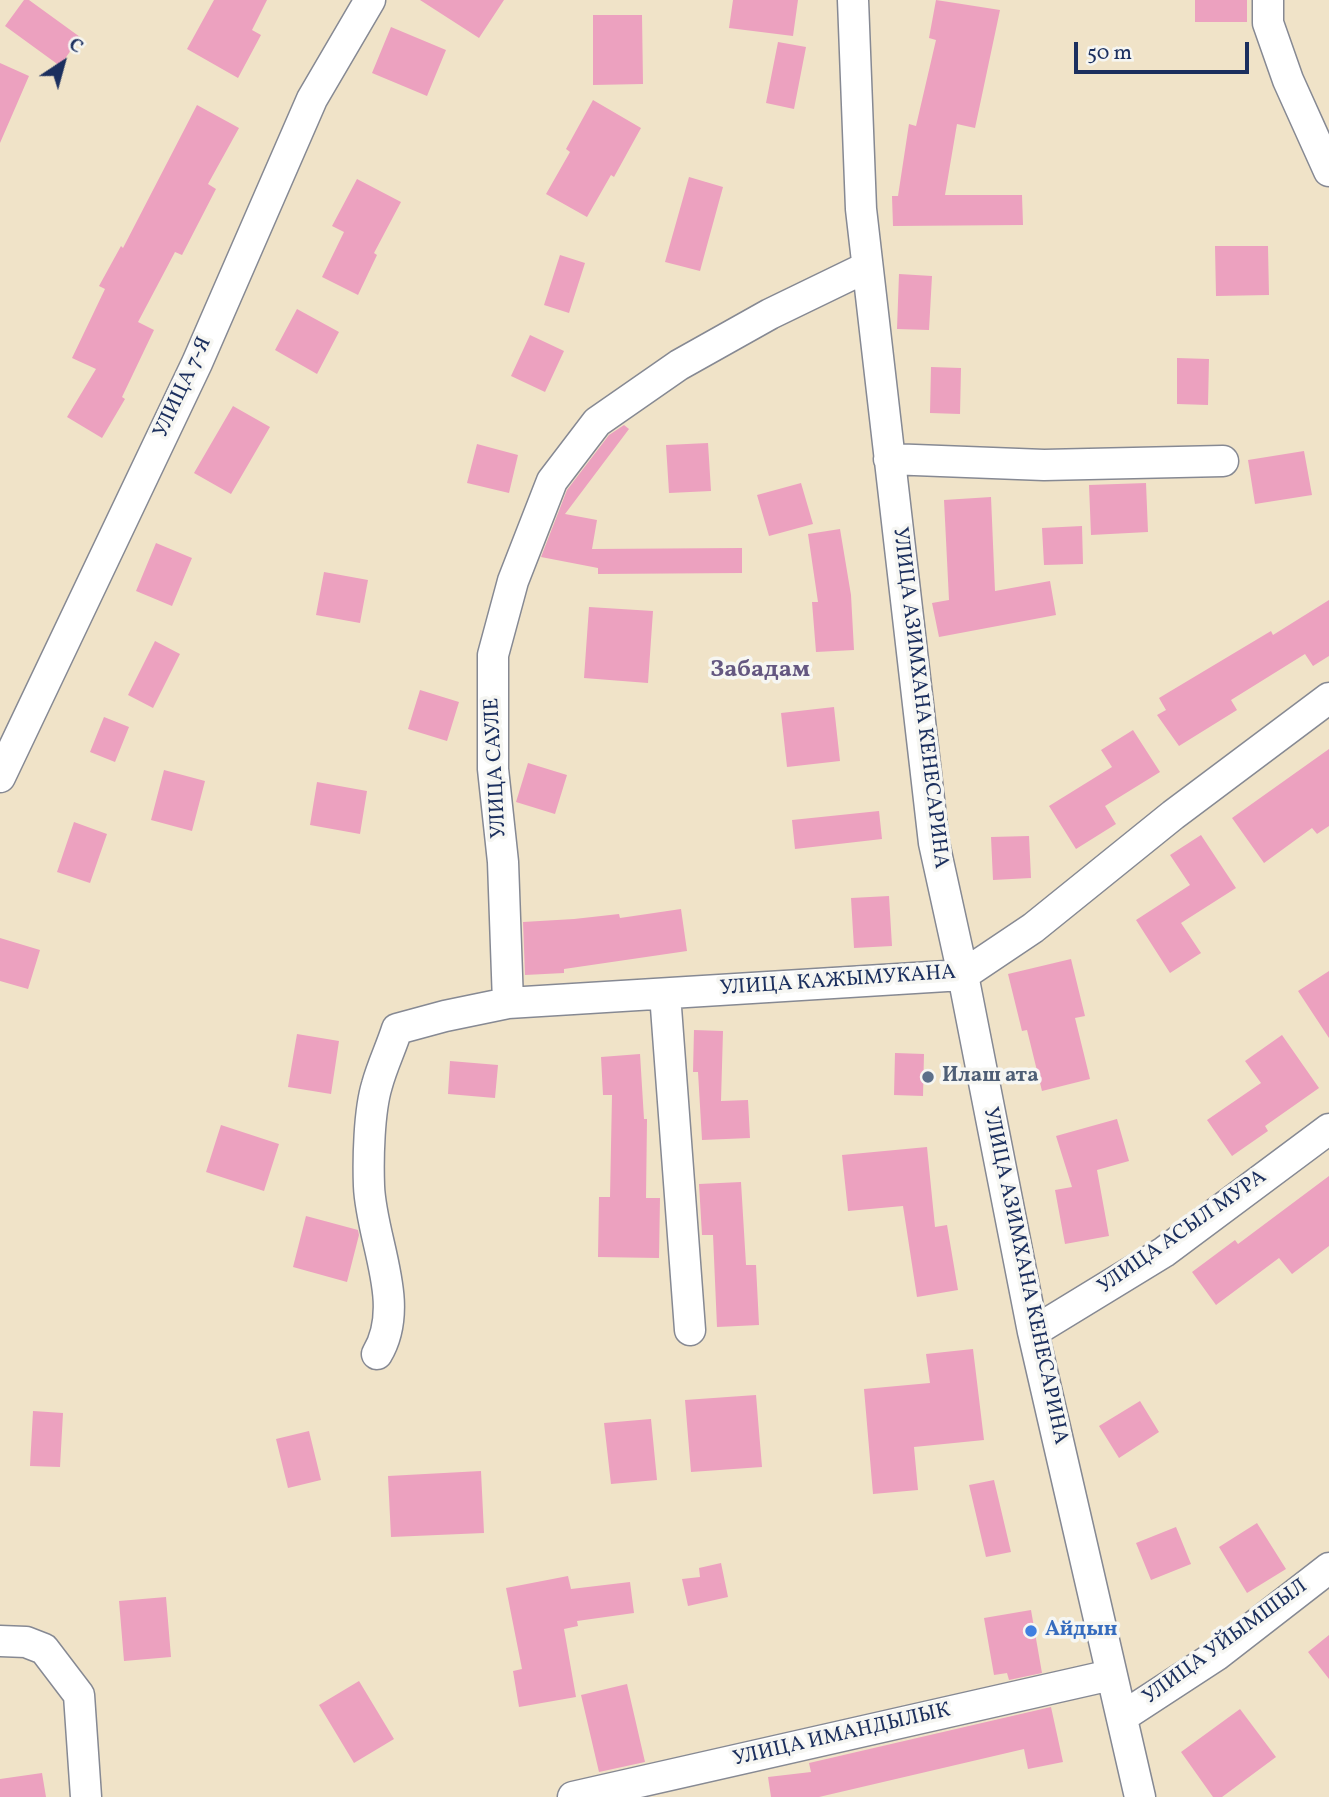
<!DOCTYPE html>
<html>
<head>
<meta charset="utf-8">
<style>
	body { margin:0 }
	#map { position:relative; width:1329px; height:1797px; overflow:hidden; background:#f0e3c8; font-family:Vollkorn,serif }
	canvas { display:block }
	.north { position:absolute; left:28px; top:28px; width:70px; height:70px; -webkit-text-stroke:5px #f6f6f2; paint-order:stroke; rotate:36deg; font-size:19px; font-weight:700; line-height:28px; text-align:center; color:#1b2f5e }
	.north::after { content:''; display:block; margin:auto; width:24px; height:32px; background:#1b2f5e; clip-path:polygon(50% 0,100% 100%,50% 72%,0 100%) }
	.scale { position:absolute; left:1074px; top:42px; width:175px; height:32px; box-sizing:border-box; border:4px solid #1b2f5e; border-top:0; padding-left:9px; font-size:21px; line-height:24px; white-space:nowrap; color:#1b2f5e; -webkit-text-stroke:5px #f6f6f2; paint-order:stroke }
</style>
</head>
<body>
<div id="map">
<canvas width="1329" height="1797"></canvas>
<div class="north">С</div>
<div class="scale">50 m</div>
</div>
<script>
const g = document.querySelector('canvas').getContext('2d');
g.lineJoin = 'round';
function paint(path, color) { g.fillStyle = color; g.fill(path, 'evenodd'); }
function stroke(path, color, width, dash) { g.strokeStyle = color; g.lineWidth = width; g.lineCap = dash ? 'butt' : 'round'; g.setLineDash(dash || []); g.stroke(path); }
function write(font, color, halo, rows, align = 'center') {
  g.font = font + ' Vollkorn,serif'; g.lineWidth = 7; g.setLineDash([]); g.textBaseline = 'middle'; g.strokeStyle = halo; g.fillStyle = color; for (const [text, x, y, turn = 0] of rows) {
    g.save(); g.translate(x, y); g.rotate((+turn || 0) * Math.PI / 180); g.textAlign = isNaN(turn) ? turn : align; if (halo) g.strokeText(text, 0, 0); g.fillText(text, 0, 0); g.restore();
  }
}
paint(new Path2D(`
	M 24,0 L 29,0 L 80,37 L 60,66 L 5,26 Z
	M 214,0 L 267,0 L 252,30 L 261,35 L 238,78 L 187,49 Z
	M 420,0 L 504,0 L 479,38 Z
	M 733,0 L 798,0 L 793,36 L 729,28 Z
	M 936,0 L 1000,10 L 975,128 L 957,124 L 945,195 L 1022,195 L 1023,225 L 893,226 L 892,196 L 898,196 L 909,124 L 916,126 L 936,40 L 929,38 Z
	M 1195,0 L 1247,0 L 1247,22 L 1195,22 Z
	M 593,15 L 642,15 L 643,84 L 593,85 Z
	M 391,27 L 446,50 L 427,96 L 372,73 Z
	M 778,42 L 806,47 L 794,109 L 766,103 Z
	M 0,63 L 29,76 L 0,143 Z
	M 593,100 L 641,128 L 614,177 L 611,175 L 587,217 L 546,194 L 570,152 L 566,149 Z
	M 197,105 L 239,128 L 208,184 L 216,189 L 182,255 L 175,252 L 138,322 L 154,330 L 122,397 L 125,399 L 102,438 L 67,417 L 96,369 L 72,358 L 105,289 L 99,286 L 121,246 L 123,248 Z
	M 689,177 L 723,187 L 700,271 L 665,262 Z
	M 357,179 L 401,202 L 374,253 L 377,255 L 358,295 L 322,277 L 344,232 L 332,226 Z
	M 1215,246 L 1268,246 L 1269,295 L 1216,296 Z
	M 560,255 L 585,263 L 569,313 L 544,305 Z
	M 899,274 L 932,276 L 929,330 L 897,329 Z
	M 297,309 L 339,332 L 317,374 L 275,350 Z
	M 530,335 L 564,351 L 545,392 L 511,376 Z
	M 1177,358 L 1209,359 L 1208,405 L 1177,404 Z
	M 931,367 L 961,368 L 960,414 L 930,413 Z
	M 233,406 L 270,427 L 231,494 L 194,473 Z
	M 624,425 L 629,429 L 565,514 L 597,520 L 592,549 L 742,548 L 742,573 L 598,574 L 598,568 L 541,557 L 567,490 L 609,435 Z
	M 708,443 L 711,491 L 669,493 L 666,445 Z
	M 477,444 L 518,455 L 509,493 L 467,483 Z
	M 1304,451 L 1312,495 L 1255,504 L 1248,460 Z
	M 801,483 L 813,524 L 769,536 L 757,495 Z
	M 1146,483 L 1148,532 L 1091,535 L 1089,485 Z
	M 991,497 L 995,591 L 1050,581 L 1056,615 L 939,637 L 932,603 L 949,600 L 944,500 Z
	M 1082,526 L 1083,564 L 1044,565 L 1042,528 Z
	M 840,529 L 851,595 L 854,650 L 816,652 L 812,602 L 818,602 L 808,534 Z
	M 156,543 L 192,558 L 172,606 L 136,591 Z
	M 324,572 L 368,580 L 360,623 L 316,615 Z
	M 1329,600 L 1329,656 L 1313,666 L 1305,654 L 1231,700 L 1237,710 L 1179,746 L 1157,715 L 1166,710 L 1159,698 L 1271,631 L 1273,635 Z
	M 589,607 L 653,611 L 648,683 L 584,678 Z
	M 155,641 L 180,654 L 153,708 L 128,695 Z
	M 420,690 L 459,702 L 447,741 L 408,729 Z
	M 834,707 L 840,761 L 787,767 L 781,713 Z
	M 104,717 L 129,727 L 115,762 L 90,752 Z
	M 1133,730 L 1160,772 L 1105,806 L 1116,824 L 1076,849 L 1049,806 L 1112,767 L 1101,750 Z
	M 1329,749 L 1329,826 L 1317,834 L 1312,828 L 1264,863 L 1232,818 Z
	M 528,763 L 567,775 L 555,814 L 516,802 Z
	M 164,770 L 205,781 L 192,831 L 151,820 Z
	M 317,782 L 367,791 L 360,834 L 310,825 Z
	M 879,811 L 882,839 L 795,849 L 792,820 Z
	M 74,822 L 107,834 L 90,883 L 57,872 Z
	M 1201,835 L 1236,888 L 1181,923 L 1201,953 L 1170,973 L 1136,920 L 1190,885 L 1170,855 Z
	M 1029,836 L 1031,878 L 993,880 L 991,837 Z
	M 889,896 L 892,946 L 854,948 L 851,898 Z
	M 681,909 L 687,951 L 564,969 L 564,973 L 525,975 L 523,922 L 574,919 L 619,914 L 620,918 Z
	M 0,938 L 40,950 L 28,989 L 0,981 Z
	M 1071,959 L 1085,1016 L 1075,1018 L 1090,1079 L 1042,1091 L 1027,1030 L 1022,1031 L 1008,974 Z
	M 1329,971 L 1329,1038 L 1298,991 Z
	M 694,1030 L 723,1031 L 721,1101 L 748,1100 L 750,1138 L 702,1140 L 698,1072 L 693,1072 Z
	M 297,1034 L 339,1041 L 331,1094 L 288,1087 Z
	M 1282,1035 L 1319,1088 L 1265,1126 L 1268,1131 L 1232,1156 L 1207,1120 L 1261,1083 L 1245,1061 Z
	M 895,1053 L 924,1054 L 923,1096 L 894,1095 Z
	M 640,1054 L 644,1119 L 647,1119 L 646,1198 L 660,1198 L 659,1258 L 598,1257 L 599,1197 L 610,1197 L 612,1095 L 603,1095 L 601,1057 Z
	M 450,1061 L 498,1065 L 495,1098 L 448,1094 Z
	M 1117,1119 L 1129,1161 L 1097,1170 L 1109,1236 L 1065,1244 L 1055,1190 L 1072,1187 L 1056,1136 Z
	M 221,1125 L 279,1144 L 264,1191 L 206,1172 Z
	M 927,1147 L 935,1227 L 947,1225 L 958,1290 L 917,1297 L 903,1206 L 848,1211 L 842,1155 Z
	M 1329,1176 L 1329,1246 L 1292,1274 L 1279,1258 L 1216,1305 L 1192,1272 L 1235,1240 L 1238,1244 Z
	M 741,1182 L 746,1265 L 756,1265 L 759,1325 L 717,1327 L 713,1235 L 702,1235 L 699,1184 Z
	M 306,1216 L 358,1230 L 359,1235 L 347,1282 L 293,1267 Z
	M 973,1349 L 984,1440 L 914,1447 L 918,1490 L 873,1494 L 864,1389 L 930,1383 L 926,1354 Z
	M 756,1395 L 762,1467 L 691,1472 L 685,1400 Z
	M 1140,1401 L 1159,1432 L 1119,1458 L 1099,1426 Z
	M 33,1411 L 63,1413 L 60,1467 L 30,1466 Z
	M 651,1419 L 657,1480 L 611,1484 L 604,1423 Z
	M 309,1431 L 321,1480 L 288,1488 L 276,1439 Z
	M 481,1471 L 484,1533 L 391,1537 L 388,1476 Z
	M 994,1480 L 1011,1552 L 986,1557 L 969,1485 Z
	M 1257,1523 L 1286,1569 L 1247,1593 L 1219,1547 Z
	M 1176,1527 L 1191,1564 L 1151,1580 L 1136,1543 Z
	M 721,1563 L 728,1597 L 688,1606 L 682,1579 L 700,1577 L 699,1568 Z
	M 568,1576 L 571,1589 L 630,1582 L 634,1613 L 577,1621 L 578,1626 L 564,1629 L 576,1697 L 519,1707 L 513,1671 L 522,1669 L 506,1588 Z
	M 166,1597 L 171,1657 L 124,1661 L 119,1601 Z
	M 1031,1610 L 1042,1673 L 1009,1680 L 1007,1673 L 994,1675 L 984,1618 Z
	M 1329,1635 L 1329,1679 L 1308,1652 Z
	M 359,1681 L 394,1739 L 354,1763 L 319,1705 Z
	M 627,1684 L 645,1762 L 599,1772 L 581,1695 Z
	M 1051,1707 L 1063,1762 L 1028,1769 L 1024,1749 L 819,1797 L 771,1797 L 768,1777 L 811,1772 L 809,1763 Z
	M 1240,1709 L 1276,1757 L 1222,1797 L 1213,1797 L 1181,1752 Z
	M 42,1773 L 46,1797 L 0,1797 L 0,1779 Z`), '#eca1bf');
const minor = new Path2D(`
	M 853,0 L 861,209 L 934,843 L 963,975 L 1033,1332 L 1140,1797
	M 1268,0 L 1268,23 L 1288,80 L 1329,171
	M 889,459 L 1044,465 L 1223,461
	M 0,777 L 197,363 L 312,99 L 370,0
	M 665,994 L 690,1330
	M 508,1003 L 963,975 L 1033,928 L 1173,815 L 1329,698
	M 1033,1332 L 1164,1252 L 1329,1129
	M 377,1354 C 407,1304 371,1240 369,1186 C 368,1159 369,1111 377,1085 C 382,1066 391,1048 397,1029 L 445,1016 L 508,1003 L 503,862 L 493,769 L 493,655 L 513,581 L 552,481 L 597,422 L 679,365 L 770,314 L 867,267
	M 0,1641 L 26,1642 L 44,1649 L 79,1695 L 86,1797
	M 1122,1717 L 1217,1655 L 1329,1568
	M 573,1797 L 1111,1675`);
stroke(minor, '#868993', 33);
stroke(minor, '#fff', 30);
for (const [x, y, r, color] of [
	[928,1077,7,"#5c6f8a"],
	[1031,1631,7,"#3f7fe0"]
]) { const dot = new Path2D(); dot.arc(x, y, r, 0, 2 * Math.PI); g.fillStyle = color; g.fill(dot); stroke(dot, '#f6f6f2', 2.5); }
write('21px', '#1b2f5e', '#f6f6f2', [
	["УЛИЦА 7-Я",184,388,-65],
	["УЛИЦА АЗИМХАНА КЕНЕСАРИНА",919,698,83],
	["УЛИЦА САУЛЕ",497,768,-93],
	["УЛИЦА КАЖЫМУКАНА",838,982,-4],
	["УЛИЦА АСЫЛ МУРА",1183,1233,-35],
	["УЛИЦА АЗИМХАНА КЕНЕСАРИНА",1024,1276,78],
	["УЛИЦА УЙЫМШЫЛ",1226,1643,-36],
	["УЛИЦА ИМАНДЫЛЫК",842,1736,-13]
]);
write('bold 21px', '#4e5e75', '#f6f6f2', [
	["Илаш ата",942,1077]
], 'left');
write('bold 21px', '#366cbe', '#f6f6f2', [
	["Айдын",1045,1631]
], 'left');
write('bold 24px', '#645780', '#f6f6f2', [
	["Забадам",760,672]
]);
</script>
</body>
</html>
